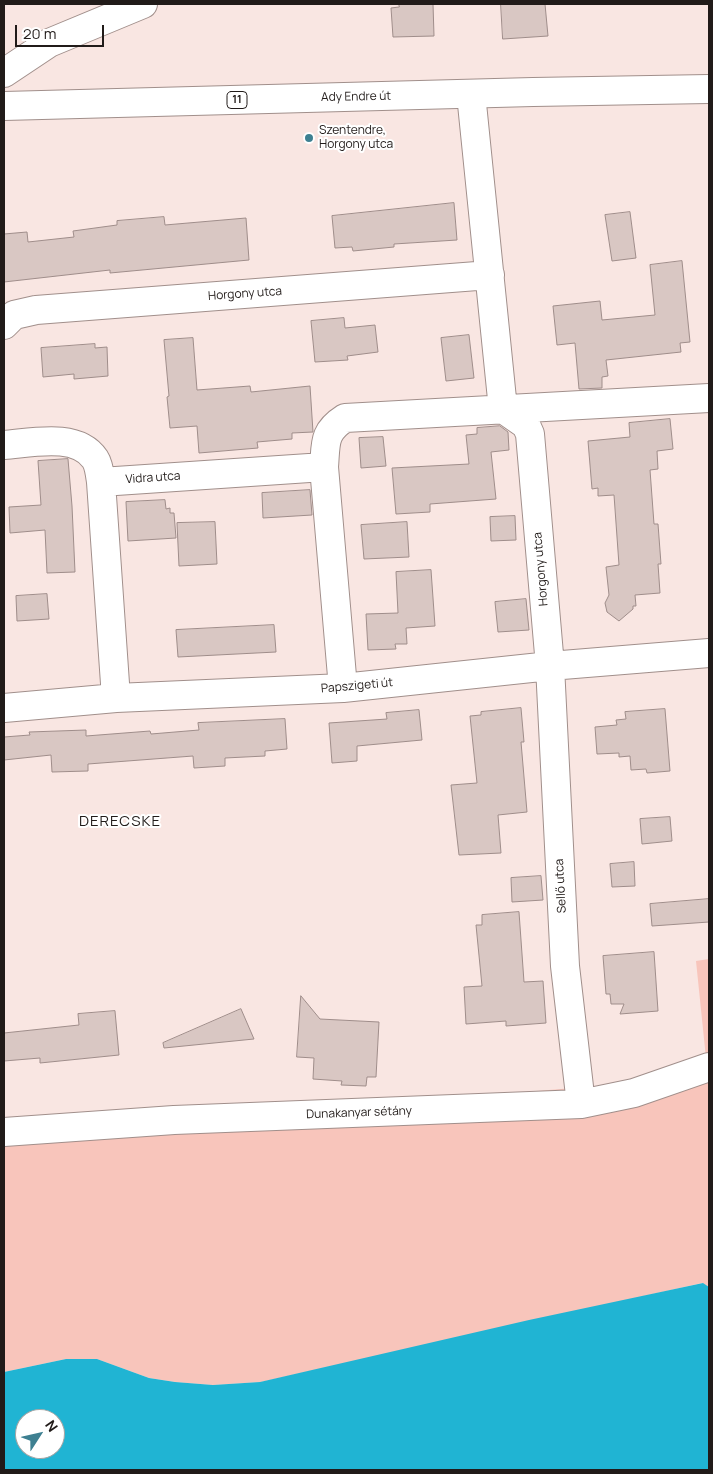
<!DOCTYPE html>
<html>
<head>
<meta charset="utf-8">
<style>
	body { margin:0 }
	#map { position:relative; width:713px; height:1474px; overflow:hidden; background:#f9e6e2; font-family:Manrope,sans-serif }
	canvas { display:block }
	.frame { position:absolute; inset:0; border:5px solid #211b19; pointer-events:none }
	.north { position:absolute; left:15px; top:1409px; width:50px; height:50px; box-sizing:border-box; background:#fff; border:1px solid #a6a4a3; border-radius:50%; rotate:55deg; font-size:14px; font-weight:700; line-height:20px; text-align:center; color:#211b19 }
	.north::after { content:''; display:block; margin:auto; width:18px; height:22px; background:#3e8091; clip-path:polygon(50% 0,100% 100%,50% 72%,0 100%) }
	.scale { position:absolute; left:15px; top:25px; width:89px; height:22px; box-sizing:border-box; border:2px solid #211b19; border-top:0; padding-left:6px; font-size:15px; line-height:18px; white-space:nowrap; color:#211b19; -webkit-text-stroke:4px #fff; paint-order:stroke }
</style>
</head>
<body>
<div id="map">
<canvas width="713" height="1474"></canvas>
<div class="frame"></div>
<div class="north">N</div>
<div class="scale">20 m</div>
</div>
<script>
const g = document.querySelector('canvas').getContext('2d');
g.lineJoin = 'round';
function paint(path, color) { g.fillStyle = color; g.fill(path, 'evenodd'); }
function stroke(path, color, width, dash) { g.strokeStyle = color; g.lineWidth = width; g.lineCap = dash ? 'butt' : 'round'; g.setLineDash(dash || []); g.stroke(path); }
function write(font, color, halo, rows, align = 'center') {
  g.font = font + ' Manrope,sans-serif'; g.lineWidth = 4; g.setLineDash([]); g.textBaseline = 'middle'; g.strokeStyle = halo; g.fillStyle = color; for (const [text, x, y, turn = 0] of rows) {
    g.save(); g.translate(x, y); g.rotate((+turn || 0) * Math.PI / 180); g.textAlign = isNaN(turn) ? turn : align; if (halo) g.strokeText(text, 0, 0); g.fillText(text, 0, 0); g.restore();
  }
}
paint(new Path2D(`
	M 709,959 L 709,1287 L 702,1283 L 261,1382 L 213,1385 L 175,1382 L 149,1378 L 97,1359 L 66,1359 L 4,1372 L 4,1135 L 682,1079 L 707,1068 L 696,961 Z`), '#f8c5bb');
paint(new Path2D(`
	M 703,1283 L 709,1287 L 709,1470 L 4,1470 L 4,1372 L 66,1359 L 97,1359 L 149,1378 L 175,1382 L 213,1385 L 260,1382 L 529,1320 ZM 25,1419 L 55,1419 L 55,1449 L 25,1449 Z`), '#20b4d3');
const building = new Path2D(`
	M 399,4 L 433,4 L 434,36 L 393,37 L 391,8 L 399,7 Z
	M 501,4 L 545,4 L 548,36 L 503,39 Z
	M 454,203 L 457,240 L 394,244 L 394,247 L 353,251 L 352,247 L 335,248 L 332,216 Z
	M 630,212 L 636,258 L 612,261 L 605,215 Z
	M 164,217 L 165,225 L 246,218 L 249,260 L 110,273 L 110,270 L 4,282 L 4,234 L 27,232 L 28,242 L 74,237 L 73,231 L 117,225 L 117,221 Z
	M 682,261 L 690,342 L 680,343 L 681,352 L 606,360 L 608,376 L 602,377 L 602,388 L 579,389 L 575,343 L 557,345 L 553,306 L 600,301 L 602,320 L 655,315 L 650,265 Z
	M 344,318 L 345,328 L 375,325 L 378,352 L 347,356 L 348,360 L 315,362 L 311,321 Z
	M 469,335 L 474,378 L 446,381 L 441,338 Z
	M 193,338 L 197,390 L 250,386 L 251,392 L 310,386 L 313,432 L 292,433 L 292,439 L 257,442 L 258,448 L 199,453 L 197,426 L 170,428 L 167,397 L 169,396 L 164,340 Z
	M 95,344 L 95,348 L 107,347 L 108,376 L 74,379 L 74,374 L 43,377 L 41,348 Z
	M 670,419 L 673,449 L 657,451 L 658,469 L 650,470 L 654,524 L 658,524 L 661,564 L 658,564 L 660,593 L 635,595 L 636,606 L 633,606 L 633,609 L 619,621 L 607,612 L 605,603 L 609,595 L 606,567 L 619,565 L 614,495 L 598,496 L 598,488 L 592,489 L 588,441 L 630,437 L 629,423 Z
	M 500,426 L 508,432 L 509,450 L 491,452 L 496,499 L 430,504 L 430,512 L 396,514 L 392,468 L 469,464 L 466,435 L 477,434 L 477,428 Z
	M 383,437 L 386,466 L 361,468 L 359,438 Z
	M 68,459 L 72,506 L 75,572 L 47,573 L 45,530 L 10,533 L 9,507 L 41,505 L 38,461 Z
	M 310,490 L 312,515 L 263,518 L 262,493 Z
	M 165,500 L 166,509 L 170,508 L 170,513 L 174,513 L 176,538 L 128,541 L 126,502 Z
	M 515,516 L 516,540 L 491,541 L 490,517 Z
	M 215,522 L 217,564 L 179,566 L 177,523 Z
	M 407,522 L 409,557 L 364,559 L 361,525 Z
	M 431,570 L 435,626 L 406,628 L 407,644 L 395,644 L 396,649 L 368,650 L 366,614 L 398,613 L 396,572 Z
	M 47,594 L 49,619 L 17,621 L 16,596 Z
	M 526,599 L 529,630 L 498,632 L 495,602 Z
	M 274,625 L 276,652 L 178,657 L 176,630 Z
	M 521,708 L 524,742 L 521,742 L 527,812 L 498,815 L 501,853 L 459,855 L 451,785 L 477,783 L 470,716 L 481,715 L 481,712 Z
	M 665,709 L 670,771 L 647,773 L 646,769 L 631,770 L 630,756 L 619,757 L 619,753 L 597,754 L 595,727 L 617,725 L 616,720 L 626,719 L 625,712 Z
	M 419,710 L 422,740 L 357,746 L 357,761 L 332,763 L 329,723 L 387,719 L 386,713 Z
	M 285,719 L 287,749 L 265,751 L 265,756 L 225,758 L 225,766 L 194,768 L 193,756 L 88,764 L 88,771 L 52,772 L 51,755 L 4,760 L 4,737 L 30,735 L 29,732 L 86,730 L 86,736 L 150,731 L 151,734 L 199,730 L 198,723 Z
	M 670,817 L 672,841 L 642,844 L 640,819 Z
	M 634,862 L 635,886 L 612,887 L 610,864 Z
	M 541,876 L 543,900 L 512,902 L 511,878 Z
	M 709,899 L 709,922 L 652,926 L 650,904 Z
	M 519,912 L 524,982 L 543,981 L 546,1023 L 506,1026 L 506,1021 L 466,1024 L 464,987 L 482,986 L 476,925 L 482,925 L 482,915 Z
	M 654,952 L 658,1011 L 620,1014 L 624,1004 L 611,1004 L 610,994 L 606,994 L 603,956 Z
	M 301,996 L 320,1019 L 379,1022 L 376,1077 L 367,1077 L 366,1086 L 341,1085 L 342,1081 L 313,1079 L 314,1058 L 297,1057 Z
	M 241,1009 L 254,1039 L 164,1048 L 163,1043 Z
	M 115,1011 L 119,1055 L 40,1063 L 40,1058 L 4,1061 L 4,1033 L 79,1025 L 78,1014 Z`);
paint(building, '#d9c7c3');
stroke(building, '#9f8d8a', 1);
const minor = new Path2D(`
	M 4,73 L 49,43 L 143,4
	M 471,94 L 503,409 L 526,425 L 530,434 L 550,666 L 565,966 L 581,1104
	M 4,325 L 14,315 L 36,310 L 490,275
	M 4,445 C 31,443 77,432 95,459 C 99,465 100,475 101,482 L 324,467
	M 101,482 L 116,698
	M 343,688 L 324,467 C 326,443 323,432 345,418 L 709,398
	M 4,708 L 116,698 L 343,688 L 550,666 L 709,653
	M 4,1132 L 174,1120 L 581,1104 L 634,1093 L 709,1067`);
const primary = new Path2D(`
	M 4,106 L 533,92 L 709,89`);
stroke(minor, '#a18f8b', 30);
stroke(primary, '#a18f8b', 30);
stroke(minor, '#fff', 28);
stroke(primary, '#fff', 28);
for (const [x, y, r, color] of [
	[309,138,5,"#3e8091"]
]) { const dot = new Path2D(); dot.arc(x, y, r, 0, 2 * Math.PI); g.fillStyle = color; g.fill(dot); stroke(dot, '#fff', 2); }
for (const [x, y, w] of [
	[237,100,20]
]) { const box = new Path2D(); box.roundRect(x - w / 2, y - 8.5, w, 17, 4); g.fillStyle = '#fff'; g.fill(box); stroke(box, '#211b19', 1); }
write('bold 11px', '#211b19', null, [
	["11",237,100]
]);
write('12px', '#211b19', '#fff', [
	["Ady Endre út",356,97,-1],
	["Horgony utca",245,294,-4],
	["Vidra utca",153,478,-4],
	["Horgony utca",541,569,-95],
	["Papszigeti út",357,686,-5],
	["Sellő utca",561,886,-93],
	["Dunakanyar sétány",359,1113,-2]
]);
write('12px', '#211b19', '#fff', [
	["Szentendre,",319,131],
	["Horgony utca",319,145]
], 'left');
g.letterSpacing = '1px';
write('15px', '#211b19', '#fff', [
	["DERECSKE",120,822]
]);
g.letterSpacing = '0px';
</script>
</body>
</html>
